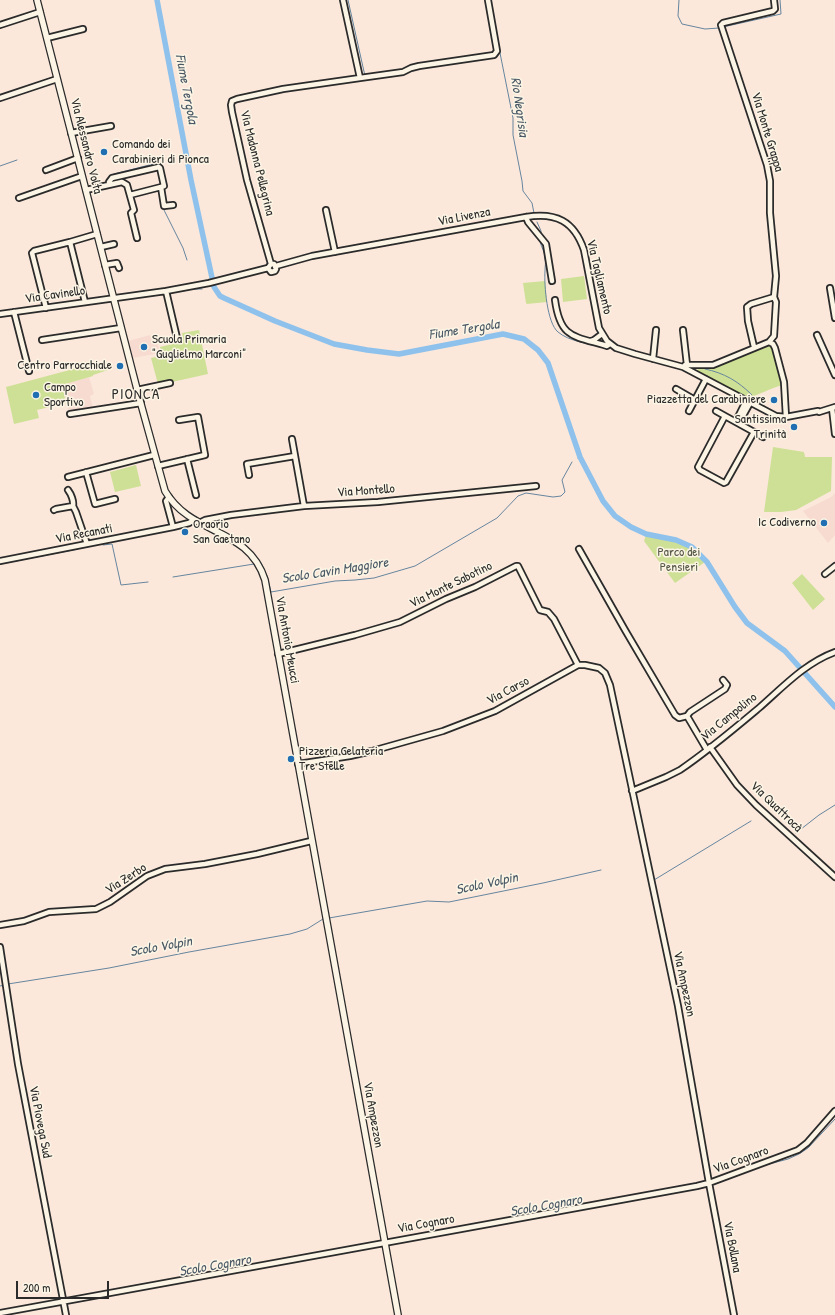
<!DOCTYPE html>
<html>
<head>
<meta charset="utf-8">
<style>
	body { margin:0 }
	#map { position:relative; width:835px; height:1315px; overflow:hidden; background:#fbe8db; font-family:"Patrick Hand",sans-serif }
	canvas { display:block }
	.scale { position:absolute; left:16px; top:1281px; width:93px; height:18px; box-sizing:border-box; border:2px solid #2b2b2b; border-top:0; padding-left:5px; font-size:12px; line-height:14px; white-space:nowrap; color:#2b2b2b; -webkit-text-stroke:3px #fcf5e5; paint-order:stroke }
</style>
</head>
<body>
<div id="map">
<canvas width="835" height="1315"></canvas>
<div class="scale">200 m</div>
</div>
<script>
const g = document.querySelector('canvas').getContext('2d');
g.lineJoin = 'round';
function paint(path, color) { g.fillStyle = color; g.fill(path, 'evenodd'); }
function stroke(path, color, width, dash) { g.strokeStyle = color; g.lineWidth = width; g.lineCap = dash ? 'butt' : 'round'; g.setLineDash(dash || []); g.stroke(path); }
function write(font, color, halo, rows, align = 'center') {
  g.font = font + ' "Patrick Hand",sans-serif'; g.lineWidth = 3; g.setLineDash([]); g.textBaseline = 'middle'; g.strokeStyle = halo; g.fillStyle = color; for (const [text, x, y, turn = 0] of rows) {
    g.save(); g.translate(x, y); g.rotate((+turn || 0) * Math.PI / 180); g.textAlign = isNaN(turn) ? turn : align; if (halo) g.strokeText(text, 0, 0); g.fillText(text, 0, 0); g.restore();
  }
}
paint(new Path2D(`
	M 150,335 L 151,338 L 156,337 L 160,353 L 133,358 L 128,341 Z
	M 89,377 L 94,394 L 90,396 L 93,409 L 69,413 L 62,385 Z
	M 835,493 L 835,535 L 828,543 L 803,511 L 831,497 Z`), '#f7dbd1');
paint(new Path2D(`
	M 584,276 L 587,299 L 563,302 L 561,279 Z
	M 545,281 L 547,302 L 527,304 L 526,303 L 523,283 Z
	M 199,330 L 208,374 L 172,382 L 171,379 L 161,382 L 161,384 L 158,384 L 151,358 L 161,356 L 160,347 L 180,342 L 183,338 L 182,333 Z
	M 764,346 L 770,346 L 773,349 L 783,385 C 770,388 759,395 746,399 L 694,371 C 702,367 710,368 718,365 C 734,360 749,353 764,346 Z
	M 107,363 L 108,370 L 93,375 L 93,376 L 62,385 L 66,403 L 37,410 L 39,418 L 14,424 L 6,387 L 77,368 L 80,369 Z
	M 773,447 L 804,452 L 805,457 L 832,457 L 831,491 L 796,510 L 781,512 L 764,512 Z
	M 136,465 L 141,486 L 115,492 L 110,472 Z
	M 646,535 L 675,541 L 692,548 L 705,562 L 675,583 L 644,541 Z
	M 802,574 L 825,599 L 813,610 L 792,583 Z`), '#cee095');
stroke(new Path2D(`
	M 348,0 L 365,76
	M 679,0 L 678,16 L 682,24 L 705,29 L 719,28
	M 493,18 L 513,118 L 513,135 L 522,181 L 523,191 L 532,203 L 534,213
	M 723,27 L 781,14 L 780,0
	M 0,166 L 17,160
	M 114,174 L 157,163
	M 164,210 L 183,248 L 187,260
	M 537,222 L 541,231 L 541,234
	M 540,241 C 541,247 545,252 545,258 C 546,262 545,267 545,271 C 544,285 547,323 558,332 C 568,341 590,344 602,347
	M 212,286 L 214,286
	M 193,289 L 202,289
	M 20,314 L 54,309
	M 0,317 L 10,315
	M 705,369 C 724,373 738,381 752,395
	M 758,401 L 768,409
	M 578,458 L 580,457
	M 103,545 L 112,544 L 121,585 L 148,582
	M 261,563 L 267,576 L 271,592 L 335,581 L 355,580 L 374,578 L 415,566 L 497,518 L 518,496 L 526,493 L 553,497 L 561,496 L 565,492 L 562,480 L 572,462
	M 0,564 L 78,549
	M 173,577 L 254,564
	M 796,833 L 819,815 L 835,805
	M 654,880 L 751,821
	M 329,918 L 427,901 L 449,902 L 543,883 L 601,870
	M 8,984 L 109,968 L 189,952 L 290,934 L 307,929 L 323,919
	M 0,986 L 5,985
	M 712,1185 L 758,1167 L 788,1159 L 799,1154 L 808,1148 L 835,1119
	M 388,1245 L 707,1187
	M 67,1303 L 367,1249
	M 55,1305 L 62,1304`), '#66859e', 1);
stroke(new Path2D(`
	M 157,0 L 191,180 L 214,287 L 220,296 L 224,298 L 275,321 L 334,344 L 367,350 L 399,354 L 503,334 L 524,339 L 538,350 L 548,363 L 580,457 L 603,501 L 615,516 L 631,527 L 646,534 L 676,540 L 692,547 L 707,562 L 735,607 L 747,623 L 785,651 L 835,707`), '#8ec1eb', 5.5);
const minor = new Path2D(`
	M 343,0 L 360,78 L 403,72 L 411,68 L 419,66 L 494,55 L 497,51 L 488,0
	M 0,25 L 40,12
	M 47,38 L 83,29
	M 0,98 L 57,79
	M 71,133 L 111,126
	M 46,170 L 78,158
	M 109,185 L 109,182 L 112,178 L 159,167 L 160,168 L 164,186 L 161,187
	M 86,190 L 122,182 L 127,185 L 134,210 L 131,213 L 137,238
	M 130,195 L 161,187 L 164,206 L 173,205
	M 19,198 L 82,176
	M 326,210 L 335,252
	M 526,217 L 528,222 L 546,244 L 552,281
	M 101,247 L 114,244
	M 271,264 L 247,180 L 232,112 L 231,105 L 232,101 L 237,99 L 283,89 L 360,78
	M 105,265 L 117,263 L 119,268
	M 276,266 L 312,256 L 526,217 C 556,212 574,221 584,250 L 599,328 L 607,341 L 616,348 L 635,354 L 683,367 L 776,416 L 786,417 L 818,411 L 819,412 L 835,407
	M 830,288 L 835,318
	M 166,291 L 177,338
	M 555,300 C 560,337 572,336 604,345 L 607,346 L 610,344
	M 85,302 L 70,242 L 97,234
	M 46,308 L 32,253 L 34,251 L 70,242
	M 14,312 L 29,371
	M 0,314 L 166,291 L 209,283 L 268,268 L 271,264 L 274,264 L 276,269 L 275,271 L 271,272 L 268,268
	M 683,330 L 687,365
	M 817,335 L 835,375
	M 42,340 L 121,328
	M 591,341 L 594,340 L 602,334
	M 769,342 L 774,336 L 776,302 L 774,297 L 776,276 L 770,213 L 770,181 L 767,165 L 721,25 L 723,23 L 773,11 L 775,9 L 774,0
	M 769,342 L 773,344 L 775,348 L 784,382 L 786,417
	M 754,347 L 748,321 L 747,307 L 751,304 L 774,297
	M 653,359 L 656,330
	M 683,367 L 685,365 L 713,365 L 769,342
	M 676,389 L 695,400
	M 137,390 L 170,383
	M 832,408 L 835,434
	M 689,411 L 706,379
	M 716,411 L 725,416
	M 70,414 L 141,403
	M 725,416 L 754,432 L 726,482 L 724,483 L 700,470 L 698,467 Z
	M 736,421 L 746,401
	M 739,423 L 750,403
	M 754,432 L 763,437
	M 292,439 L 304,506
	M 187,459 L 196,495
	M 158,466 L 205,455 L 198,417 L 179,420
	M 86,472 L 95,504 L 115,499
	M 249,475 L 247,464 L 295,456
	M 68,477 L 154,455
	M 68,490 C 71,494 74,501 73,506 L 76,512 L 87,544
	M 169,497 L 166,501 L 173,527
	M 54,510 L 56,509 L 73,506
	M 200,524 L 201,522 L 205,520 L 231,515 L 304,506 L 378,502 L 536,486
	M 579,549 L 625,630 L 675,715 L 679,718 L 687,716 L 707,750
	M 0,561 L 173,527 L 189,523 L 194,520
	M 825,574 L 835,566
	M 278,654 L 355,635 L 400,622 L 446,599 L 475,587 L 516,566 L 518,566 L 540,610 L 548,612 L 554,619 L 578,665
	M 687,716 L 690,712 L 725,689 L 727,685 L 723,680
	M 710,747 L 737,785 L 756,805 L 835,877
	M 298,764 L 350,756 L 372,751 L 443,731 L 495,711 L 578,665 L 585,665 L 599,668 L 605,673 L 610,685 L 678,1006 L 709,1183 L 734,1315
	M 632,791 L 666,777 L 680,770 C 708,751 734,729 759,708 C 783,687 805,663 835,652
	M 0,925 L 24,921 L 49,912 L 96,909 L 110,902 L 147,876 L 165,869 L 205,864 L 257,854 L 311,841
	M 0,947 L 18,1064 L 66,1315
	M 0,1313 L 697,1186 L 709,1183 L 798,1150 L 807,1143 L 835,1111`);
const major = new Path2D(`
	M 37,0 L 139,397 L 165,491 C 192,537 248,526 265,580 L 398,1315`);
stroke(minor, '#2b2b2b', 8);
stroke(major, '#2b2b2b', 8);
stroke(minor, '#fcf5e5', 4.5);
stroke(major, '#fcf5e5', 5.5);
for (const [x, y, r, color] of [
	[104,152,4,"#1f6fb2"],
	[144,347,4,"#1f6fb2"],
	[120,366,4,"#1f6fb2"],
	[36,395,4,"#1f6fb2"],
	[774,400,4,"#1f6fb2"],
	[794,427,4,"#1f6fb2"],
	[824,523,4,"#1f6fb2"],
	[185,532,4,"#1f6fb2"],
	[291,759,4,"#1f6fb2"]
]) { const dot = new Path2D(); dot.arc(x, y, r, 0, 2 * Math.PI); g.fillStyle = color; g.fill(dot); stroke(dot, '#fcf5e5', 1.5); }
write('13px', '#2b2b2b', '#fcf5e5', [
	["Via Monte Grappa",767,132,73],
	["Via Alessandro Volta",86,146,76],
	["Via Madonna Pellegrina",257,163,76],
	["Via Livenza",464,217,-11],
	["Via Tagliamento",599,277,77],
	["Via Cavinello",55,295,-8],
	["Via Montello",366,491,-4],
	["Via Recanati",84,534,-11],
	["Via Monte Sabotino",451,585,-26],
	["Via Antonio Meucci",287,640,80],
	["Via Carso",508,691,-28],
	["Via Campolino",729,717,-39],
	["Via Quattrocà",776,807,44],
	["Via Zerbo",126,879,-33],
	["Via Ampezzon",684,984,78],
	["Via Ampezzon",373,1115,80],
	["Via Piovega Sud",40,1122,79],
	["Via Cognaro",741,1160,-20],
	["Via Cognaro",426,1224,-10],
	["Via Bollana",732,1247,79]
]);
write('13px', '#2b2b2b', '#fcf5e5', [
	["Comando dei",112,145],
	["Carabinieri di Pionca",112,160],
	["Scuola Primaria",152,340],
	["\"Guglielmo Marconi\"",152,355],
	["Centro Parrocchiale",112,366,"right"],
	["Campo",44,388],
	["Sportivo",44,403],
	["Piazzetta del Carabiniere",766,400,"right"],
	["Santissima",786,420,"right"],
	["Trinità",786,435,"right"],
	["Ic Codiverno",816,523,"right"],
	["Oraorio",193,525],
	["San Gaetano",193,540],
	["Pizzeria Gelateria",299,752],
	["Tre Stelle",299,767]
], 'left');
write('13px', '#545846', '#fcf5e5', [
	["Parco dei",679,553],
	["Pensieri",679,568]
]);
write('italic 14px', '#495865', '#fcf5e5', [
	["Fiume Tergola",186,89,79],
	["Rio Negrisia",519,107,82],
	["Fiume Tergola",464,330,-9],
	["Scolo Cavin Maggiore",335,571,-9],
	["Scolo Volpin",487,884,-12],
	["Scolo Volpin",161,947,-10],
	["Scolo Cognaro",546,1206,-10],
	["Scolo Cognaro",215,1266,-10]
]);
g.letterSpacing = '1px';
write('15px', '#2b2b2b', '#fcf5e5', [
	["PIONCA",136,395]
]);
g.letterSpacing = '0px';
</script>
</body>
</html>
